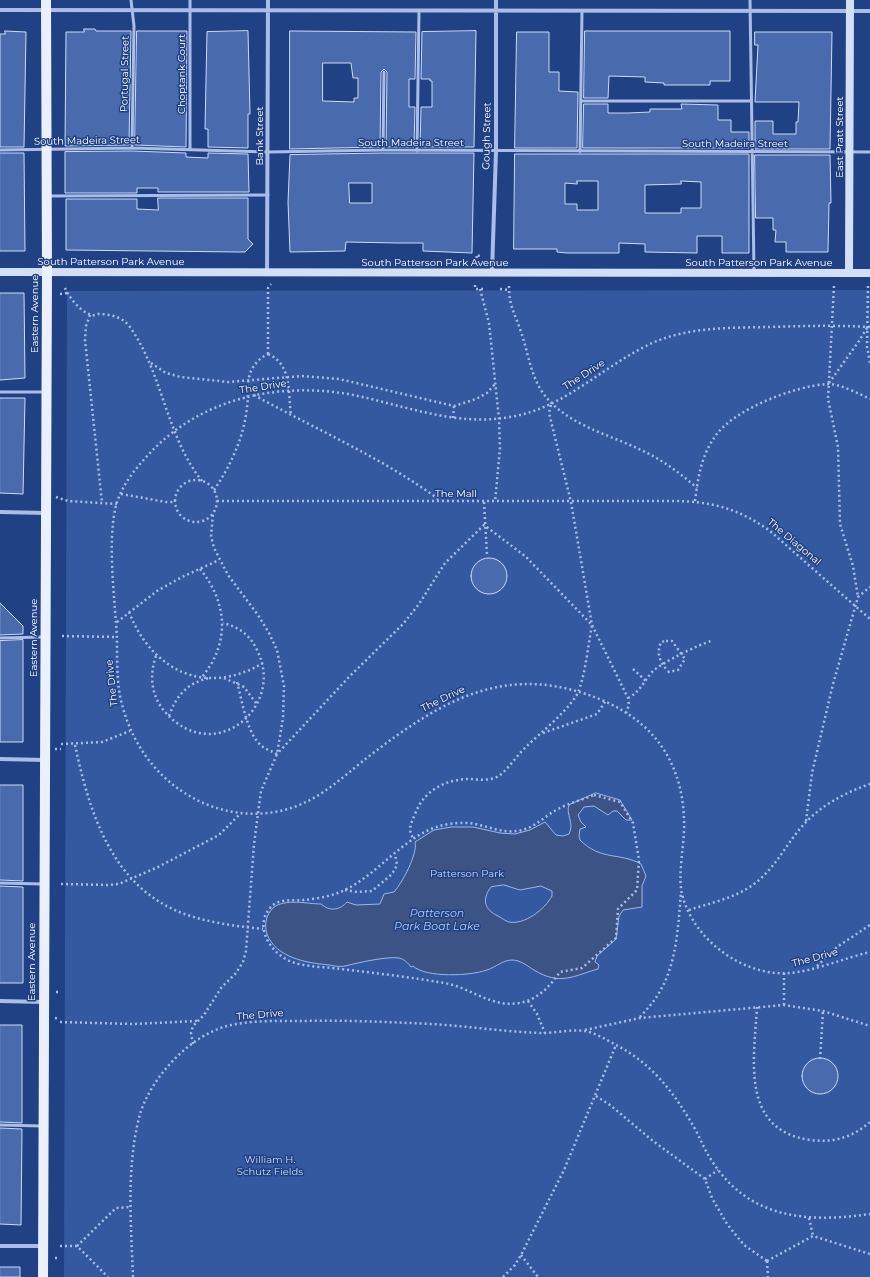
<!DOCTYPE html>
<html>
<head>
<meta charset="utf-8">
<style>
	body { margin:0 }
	canvas { display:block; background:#204184 }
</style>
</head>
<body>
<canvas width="870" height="1277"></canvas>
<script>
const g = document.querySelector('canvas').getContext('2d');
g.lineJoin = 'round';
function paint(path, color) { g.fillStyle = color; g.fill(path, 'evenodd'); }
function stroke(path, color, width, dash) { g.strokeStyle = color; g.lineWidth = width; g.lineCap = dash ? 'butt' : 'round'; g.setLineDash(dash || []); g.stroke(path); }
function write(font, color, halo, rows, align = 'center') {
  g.font = font + ' Montserrat,sans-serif'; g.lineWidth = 3; g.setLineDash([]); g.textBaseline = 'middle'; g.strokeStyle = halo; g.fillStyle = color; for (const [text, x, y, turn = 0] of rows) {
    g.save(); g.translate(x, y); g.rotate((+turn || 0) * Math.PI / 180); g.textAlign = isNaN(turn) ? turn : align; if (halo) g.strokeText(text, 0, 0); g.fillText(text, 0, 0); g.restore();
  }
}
paint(new Path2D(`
	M 870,290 L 870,1277 L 64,1277 L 67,291 Z`), '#3459a1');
const water = new Path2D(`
	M 596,793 L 620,800 L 632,820 L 626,820 L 617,811 L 613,811 L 608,815 L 594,806 L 584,807 L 578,815 L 581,822 L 586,827 L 580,829 L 579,836 L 580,840 C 601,861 619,852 641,864 L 646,876 L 642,886 L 642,907 L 623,910 L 619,916 L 616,939 L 597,956 L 595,962 L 599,965 L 598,969 C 573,976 560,986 534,970 C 527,966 521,960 512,960 C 503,960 496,967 487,970 C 470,976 426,978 413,966 L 411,967 C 408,963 404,959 399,958 C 387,956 357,963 345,966 C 340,967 334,966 330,965 C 307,963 276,958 267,934 C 264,925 266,915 273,908 C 285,898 307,904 321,904 C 330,912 340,910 347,902 L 356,905 L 380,904 L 384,894 L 394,892 C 402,883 418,854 415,842 L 434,830 L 451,827 L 473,827 L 500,833 L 515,834 L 530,830 L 545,822 L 556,835 L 563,836 L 569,834 C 575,823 565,814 569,805 ZM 504,885 L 520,890 L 541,886 L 552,891 L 552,896 C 545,909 525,925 509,922 C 505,921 502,918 498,916 C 485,910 481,900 491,887 Z`);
paint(water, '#3c5385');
stroke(water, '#9cb7eb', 1);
const building = new Path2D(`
	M 84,29 L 95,29 L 96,31 L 131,31 L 129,145 L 65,146 L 66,32 L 84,32 Z
	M 5,31 L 26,32 L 24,147 L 0,147 L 0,34 L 5,34 Z
	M 137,31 L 187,31 L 186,147 L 135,145 Z
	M 248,31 L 250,114 L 248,114 L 248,148 L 208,147 L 208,129 L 205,129 L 207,32 Z
	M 290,31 L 416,32 L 415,79 L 409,79 L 409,107 L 415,107 L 414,147 L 386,147 L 387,72 L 384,69 L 381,72 L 380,147 L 290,149 ZM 323,63 L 351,63 L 353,78 L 358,78 L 358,98 L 354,98 L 354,102 L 323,101 Z
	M 476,31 L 474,147 L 420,147 L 421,107 L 432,107 L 432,81 L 430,81 L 430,79 L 421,79 L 422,32 Z
	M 585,31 L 730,31 L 730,81 L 710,81 L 710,85 L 664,85 L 664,83 L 645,82 L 645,77 L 609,76 L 608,98 L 584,98 Z
	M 517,32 L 549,32 L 549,72 L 559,72 L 559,91 L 578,92 L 577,148 L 515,148 Z
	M 755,32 L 832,32 L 830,149 L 755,149 L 755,121 L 773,121 L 773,134 L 796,134 L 796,122 L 798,122 L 799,102 L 755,102 L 758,45 L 755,45 Z
	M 584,104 L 608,104 L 608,113 L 628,113 L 650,112 L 650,109 L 682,109 L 681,104 L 718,105 L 718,120 L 731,120 L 731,132 L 749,132 L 749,148 L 583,148 Z
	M 132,151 L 186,153 L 186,157 L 208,158 L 208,153 L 248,154 L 249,192 L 158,192 L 158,188 L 137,188 L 137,193 L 65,193 L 65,152 Z
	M 0,153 L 24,153 L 25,251 L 0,251 Z
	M 383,153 L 474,153 L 472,253 L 423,251 L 423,243 L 398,243 L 346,242 L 345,251 L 290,252 L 288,202 L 290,155 ZM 349,183 L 372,183 L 372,203 L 350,203 Z
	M 515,154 L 749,154 L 749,253 L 722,253 L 722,236 L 697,236 L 697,253 L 645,252 L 645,244 L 619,243 L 619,253 L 567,253 L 557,252 L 557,249 L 514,249 ZM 577,181 L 598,181 L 598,210 L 577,210 L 577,204 L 565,204 L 565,183 L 577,184 ZM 681,181 L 701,182 L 701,208 L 681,208 L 681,213 L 645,213 L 645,185 L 681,184 Z
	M 755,155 L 830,155 L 831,203 L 829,203 L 828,252 L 786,252 L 786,242 L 775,242 L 776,230 L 773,230 L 773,218 L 756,218 Z
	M 158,198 L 248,198 L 248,239 L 253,244 L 245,252 L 239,252 L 66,250 L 66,199 L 137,199 L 137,209 L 158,210 Z
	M 0,293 L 24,293 L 25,378 L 0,380 Z
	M 0,398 L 25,398 L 23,494 L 0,493 Z
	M471 576a18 18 0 1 1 36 0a18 18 0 1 1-36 0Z
	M 0,603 L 23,626 L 23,634 L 0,635 Z
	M 23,640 L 23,742 L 0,742 L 0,641 Z
	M 0,785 L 23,785 L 23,881 L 0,880 Z
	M 0,886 L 23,887 L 23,983 L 0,983 Z
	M 0,1025 L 22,1025 L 22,1123 L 0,1122 Z
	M802 1076a18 18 0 1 1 36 0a18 18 0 1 1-36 0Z
	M 0,1128 L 22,1129 L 21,1225 L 0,1224 Z
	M 0,1267 L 20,1267 L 20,1277 L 0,1277 Z`);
paint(building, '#496aad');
stroke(building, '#ccdbf7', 1);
stroke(new Path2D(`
	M 477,258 L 476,255 L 480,256
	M 475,285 L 475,289 L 485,289
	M 509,286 C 509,307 515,313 521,332 C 528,352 530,372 541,390 C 562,423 605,433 639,449 C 661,459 679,472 697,488
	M 834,286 L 828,399 L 838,447 L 840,524 L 853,566 L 858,597
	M 868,286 L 867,347 L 870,363
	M 65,288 C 69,297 79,310 89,314 C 91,316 95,315 98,314 C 110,314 123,317 130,327 C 163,374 166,436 202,481
	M 480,289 L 489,323 L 499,419 L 500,448 L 495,502
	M 500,289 L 509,290
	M 60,294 L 67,293
	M 90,315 L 86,326 L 85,340 L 102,503
	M 870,327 C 835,325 802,326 767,327 C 726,328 683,327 646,346 C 600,369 562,409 510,417 C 453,427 402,404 348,394 C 275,382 200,399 149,454 C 135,469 122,485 116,505 C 107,542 115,600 117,639 C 117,656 117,674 119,690 C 127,739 156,781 201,802 C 236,818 276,818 310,800 C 331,789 350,771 368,757 C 443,699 509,660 604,701 C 661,726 686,772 684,832 C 683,850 678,878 682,894 C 693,940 744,977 790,973 C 814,971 845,958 870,952
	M 268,354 C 292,364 288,393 291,416
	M 268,354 L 268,288 L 271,284
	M 151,363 L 166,373 L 181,377 L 228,382 L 302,376 L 339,379 L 454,406 L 476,399 L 487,393 L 495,384
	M 829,383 L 859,341 L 867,328
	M 254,395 C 317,430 383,458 441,501
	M 551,405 L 549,413 L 571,502 L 592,625 L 628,698 L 629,705 L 626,713
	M 453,418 L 454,406
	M175 501a21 21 0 1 1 42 0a21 21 0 1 1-42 0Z
	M 214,490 C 231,465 244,437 247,407 C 249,395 246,383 251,371 C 255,363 260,358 268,354
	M 121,494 L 166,502 L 175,502
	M 56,497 L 68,501 L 117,504
	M 217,501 L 671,501 C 710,501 738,508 770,531 L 870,619
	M 695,501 C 698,478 701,457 714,438 C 731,410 795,386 827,384 C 838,383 860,394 870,399
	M 484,502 L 487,555
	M 200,569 C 228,603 230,643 202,677
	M 129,612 C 152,671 206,697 263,663
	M 117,622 L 157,591 L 182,577 L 219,560
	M 62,636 L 117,637
	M 666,641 L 672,641 L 685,659 L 678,670 L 669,672 C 660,663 656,654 661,642 Z
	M 156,656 C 149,675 151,697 166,713 C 215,767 286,706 257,650 C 250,635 239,627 223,623
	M 633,669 L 646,681
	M 224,678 L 244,687 L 256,703
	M 237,682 C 242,700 247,736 263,747 C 267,750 272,751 277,754 L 349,677 L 403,624 L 419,604 L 445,563 L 484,525 L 525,556 L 592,625 C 588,646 586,670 579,690 C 573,707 540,733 527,746 C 517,755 510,767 500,775 C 492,781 480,780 470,779 C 446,779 424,790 415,814 C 411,824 407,830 414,839
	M 628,698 C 640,692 644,681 653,671 C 663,662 698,645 711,641
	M 169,716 C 176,696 187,683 209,678
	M 543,733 L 597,714 L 605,702
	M 61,744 L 102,742 L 130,731
	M 75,745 C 89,810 110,882 177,911 C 203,922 234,926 263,929
	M 55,749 L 61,749
	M 594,795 L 620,802 L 633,823 L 639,860 L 637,890 L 618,909 L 616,938 L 582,968 L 560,972 C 550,986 538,1000 519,1003 C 491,1008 470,987 444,983 C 410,977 375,973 341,969 C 326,967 309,967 295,963 C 272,956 253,928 270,908 C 278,898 292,901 304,900 C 314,899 326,897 335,894 C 374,881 402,836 440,826 C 450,823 464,822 475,824 C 489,827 503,833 517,831 C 534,829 543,817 558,809 C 569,803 582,800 594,795 Z
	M 806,821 L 812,773 L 833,684 L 858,597 L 870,587
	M 61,884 L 107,885 L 119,884 L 158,867 L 219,835 L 240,814
	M 345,890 L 357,892 L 372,891 L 392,874 L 397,865 L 395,854
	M 689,910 C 710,903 736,898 754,884 C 777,867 788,840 807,821 C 825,803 847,792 870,784
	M 817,966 L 837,947 L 870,925
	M 784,973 L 784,1005
	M 56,992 L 61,992
	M 528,1001 L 537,1014 L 545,1033
	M 757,1007 C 754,1059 740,1131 811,1140 C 834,1143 853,1137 870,1122
	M 640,1017 C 646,1010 653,1003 657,996 C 677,966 678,927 681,892
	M 55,1018 L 60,1019
	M 60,1022 L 133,1024 L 197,1021
	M 585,1030 L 640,1018 L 784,1005 L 823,1011 L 870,1026
	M 193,1044 L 191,1033 L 193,1026 L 204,1015 L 221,988 L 236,973 L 243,962 L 246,951 L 254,844 L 261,791 L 277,754 L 283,718 L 284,686 L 277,650 L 269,633 L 258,615 L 228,575 L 214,548 L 211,536 L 213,514
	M 820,1059 L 823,1011
	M 596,1096 L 610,1105 L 653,1141 L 705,1179 L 712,1198 L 727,1224 L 744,1245 L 767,1261
	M 705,1179 L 718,1170
	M 809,1218 L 813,1236
	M 60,1246 L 77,1246 L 108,1277
	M 77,1246 L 116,1208 L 131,1207
	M 521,1255 L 538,1277
	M 55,1258 L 60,1258
	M 767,1261 L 813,1236 L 870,1254
	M 767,1261 L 768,1277
	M 133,1277 C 131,1224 126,1166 140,1114 C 151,1078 189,1036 227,1026 C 251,1020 278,1021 303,1021 C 346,1020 388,1022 431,1024 C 468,1026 505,1032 543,1033 C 556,1033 571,1029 584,1031 C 594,1032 607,1040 616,1045 C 653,1064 675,1094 695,1129 C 701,1140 705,1151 712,1161 C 749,1219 807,1223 870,1214
	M 503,1277 L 515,1265 L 521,1255 L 564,1170 L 616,1045`), '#a8bee9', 2.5, [2, 3]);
stroke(new Path2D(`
	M 131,0 L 134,26 L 132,148
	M 750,0 L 754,271
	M 581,101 L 751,101
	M 190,149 L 190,0
	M 0,150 L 132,148 L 268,152 L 383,150 L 870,152
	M 383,150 L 384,72
	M 417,151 L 419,11
	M 580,152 L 582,11
	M 49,196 L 268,195
	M 0,392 L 44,392
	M 0,638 L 44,637
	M 0,883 L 43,884
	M 0,1125 L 42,1126`), '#a8bee9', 3);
stroke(new Path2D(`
	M 0,10 L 870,11
	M 267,272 L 268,0
	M 492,272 L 496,151 L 496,0
	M 0,512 L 46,513
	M 0,759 L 45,760
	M 0,1001 L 44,1002
	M 0,1246 L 43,1246`), '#a8bee9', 4);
stroke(new Path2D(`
	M 0,272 L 870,273
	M 849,273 L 850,0`), '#d3dff7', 8);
stroke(new Path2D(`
	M 43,1277 L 47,272 L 46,0`), '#ebf0fe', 10);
write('10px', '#fff', '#204184', [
	["Portugal Street",125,74,-89],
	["Choptank Court",182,74,-90],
	["Bank Street",260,136,-90],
	["Gough Street",487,136,-89],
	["East Pratt Street",840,137,-90],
	["South Madeira Street",87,141,-1],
	["South Madeira Street",411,143],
	["South Madeira Street",735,144],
	["South Patterson Park Avenue",111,262],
	["South Patterson Park Avenue",435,263],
	["South Patterson Park Avenue",759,263],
	["Eastern Avenue",35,314,-90],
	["The Drive",584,375,-33],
	["The Drive",263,387,-9],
	["The Mall",456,494],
	["The Diagonal",794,542,40],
	["Eastern Avenue",34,638,-90],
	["The Drive",112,683,-96],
	["The Drive",443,699,-26],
	["The Drive",815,958,-15],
	["Eastern Avenue",32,962,-90],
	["The Drive",260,1015,-5]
]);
write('10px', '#ccdbf7', '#204184', [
	["Patterson Park",467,874],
	["William H.",270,1160],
	["Schutz Fields",270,1172]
]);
write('italic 11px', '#b4c9f1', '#204184', [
	["Patterson",437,914],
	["Park Boat Lake",437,927]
]);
</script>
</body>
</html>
